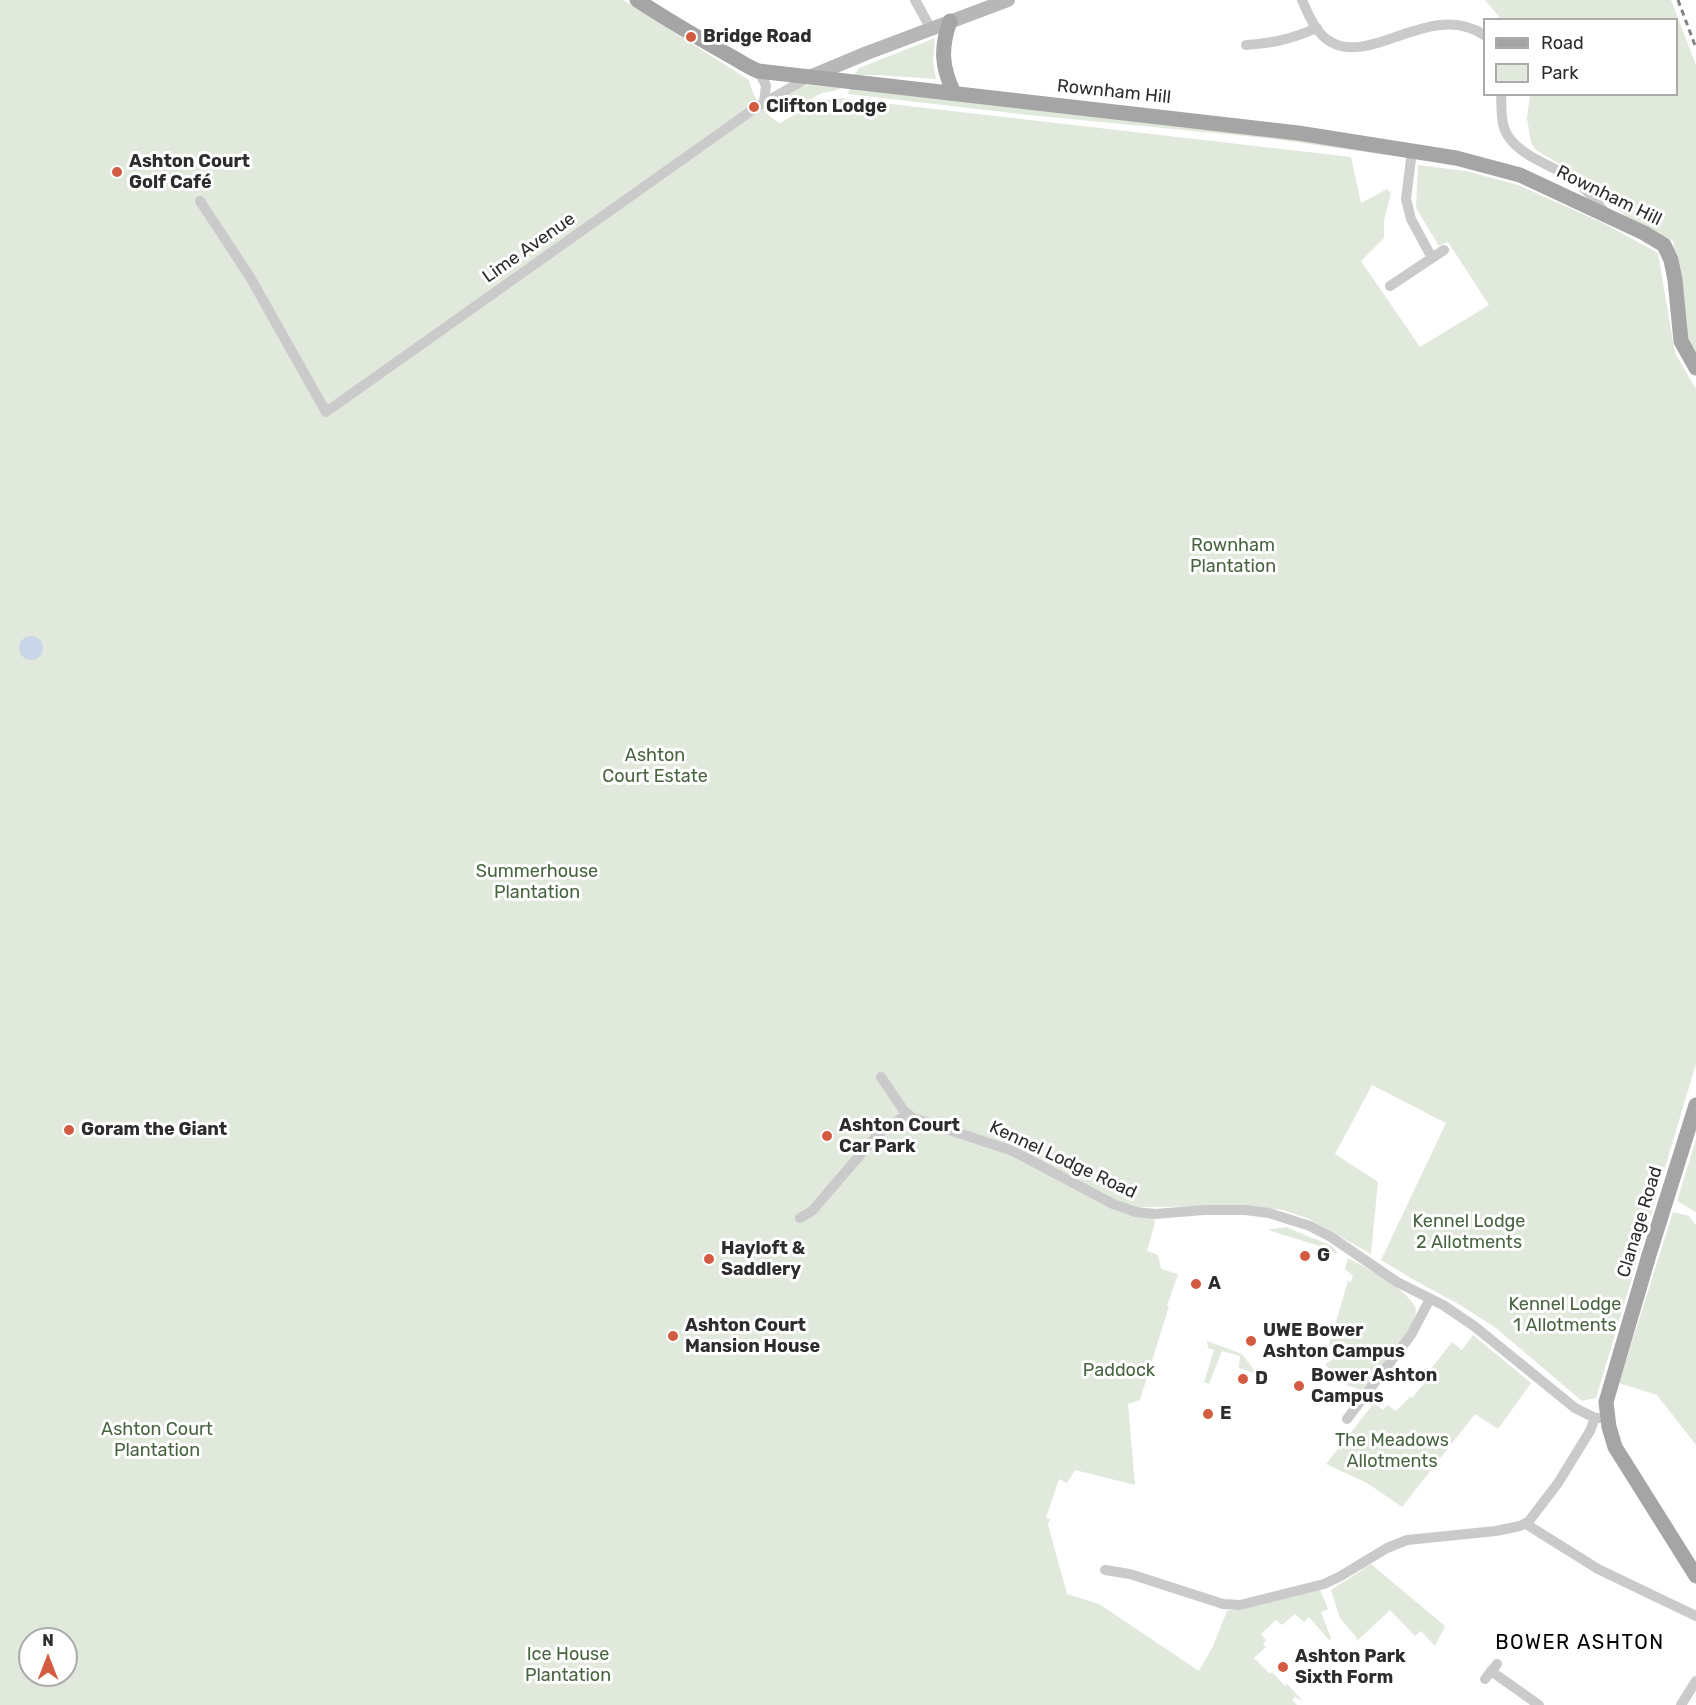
<!DOCTYPE html>
<html>
<head>
<meta charset="utf-8">
<style>
	body { margin:0 }
	#map { position:relative; width:1696px; height:1705px; overflow:hidden; background:#fff; font-family:Rubik,sans-serif }
	canvas { display:block }
	.legend { position:absolute; left:1483px; top:18px; width:195px; height:78px; box-sizing:border-box; background:#fff; border:2px solid #ababab; margin:0; padding:8px 10px; list-style:none; font-size:18px; color:#2d2d2d }
	.legend li { display:flex; align-items:center; gap:12px; height:30px }
	.legend b { width:30px; border:2px solid #ababab }
	.north { position:absolute; left:18px; top:1627px; width:60px; height:60px; box-sizing:border-box; background:#fff; border:2px solid #ababab; border-radius:50%; rotate:0deg; font-size:16px; font-weight:700; line-height:24px; text-align:center; color:#2d2d2d }
	.north::after { content:''; display:block; margin:auto; width:21px; height:27px; background:#d25b41; clip-path:polygon(50% 0,100% 100%,50% 72%,0 100%) }
</style>
</head>
<body>
<div id="map">
<canvas width="1696" height="1705"></canvas>
<ul class="legend">
<li><b style="height:8px;background:#a5a5a5"></b>Road</li>
<li><b style="height:16px;background:#e0e9dc"></b>Park</li>
</ul>
<div class="north">N</div>
</div>
<script>
const g = document.querySelector('canvas').getContext('2d');
g.lineJoin = 'round';
function paint(path, color) { g.fillStyle = color; g.fill(path, 'evenodd'); }
function stroke(path, color, width, dash) { g.strokeStyle = color; g.lineWidth = width; g.lineCap = dash ? 'butt' : 'round'; g.setLineDash(dash || []); g.stroke(path); }
function write(font, color, halo, rows, align = 'center') {
  g.font = font + ' Rubik,sans-serif'; g.lineWidth = 6; g.setLineDash([]); g.textBaseline = 'middle'; g.strokeStyle = halo; g.fillStyle = color; for (const [text, x, y, turn = 0] of rows) {
    g.save(); g.translate(x, y); g.rotate((+turn || 0) * Math.PI / 180); g.textAlign = isNaN(turn) ? turn : align; if (halo) g.strokeText(text, 0, 0); g.fillText(text, 0, 0); g.restore();
  }
}
paint(new Path2D(`
	M 0,0 L 623,0 L 749,80 C 753,97 764,115 780,123 C 799,113 817,99 839,98 L 1351,157 L 1361,203 L 1387,189 L 1391,193 L 1384,221 L 1384,238 L 1361,261 L 1420,347 L 1489,305 L 1448,242 L 1439,246 L 1416,208 L 1418,165 L 1466,171 L 1518,185 L 1603,223 L 1658,253 L 1675,353 L 1696,389 L 1696,1064 L 1596,1398 L 1582,1401 L 1496,1328 L 1462,1306 L 1414,1280 L 1381,1260 L 1446,1123 L 1372,1085 L 1335,1154 L 1378,1182 L 1371,1254 L 1309,1219 L 1283,1210 L 1251,1206 L 1139,1207 L 1154,1218 L 1155,1222 L 1147,1251 L 1158,1255 L 1161,1269 L 1178,1274 L 1167,1306 L 1169,1306 L 1140,1400 L 1128,1404 L 1135,1485 L 1075,1470 L 1067,1483 L 1059,1479 L 1046,1518 L 1050,1519 L 1048,1525 L 1067,1594 L 1099,1604 L 1199,1671 L 1213,1646 L 1227,1611 L 1314,1590 L 1320,1590 L 1328,1609 L 1321,1612 L 1331,1638 L 1329,1640 L 1309,1617 L 1304,1622 L 1295,1614 L 1282,1625 L 1276,1620 L 1261,1634 L 1266,1640 L 1263,1644 L 1266,1647 L 1254,1658 L 1270,1674 L 1272,1672 L 1285,1686 L 1287,1684 L 1303,1701 L 1295,1697 L 1292,1700 L 1297,1705 L 0,1705 ZM 30,1639 L 66,1639 L 66,1675 L 30,1675 Z
	M 1485,0 L 1671,0 L 1696,65 L 1696,360 L 1686,339 L 1673,241 L 1630,220 L 1581,177 L 1536,150 L 1531,143 L 1527,118 L 1530,95 L 1676,94 L 1676,20 L 1501,19 Z
	M 935,38 L 933,62 L 936,79 L 878,75 L 854,75 L 859,68 Z
	M 808,85 L 841,88 C 834,92 829,91 822,93 C 802,102 797,114 776,100 L 799,87 Z
	M 850,87 L 1217,127 L 1401,157 L 1266,138 L 1029,115 L 848,94 Z
	M 1696,1139 L 1696,1212 L 1677,1201 Z
	M 1673,1212 L 1689,1216 L 1696,1225 L 1696,1445 L 1657,1395 L 1619,1383 Z
	M 1286,1227 L 1332,1246 L 1338,1253 L 1328,1252 L 1329,1249 L 1268,1230 Z
	M 1348,1258 C 1366,1268 1406,1288 1415,1307 C 1423,1323 1373,1377 1362,1391 L 1338,1381 L 1325,1364 L 1337,1357 L 1329,1345 L 1348,1281 L 1351,1282 L 1353,1276 L 1345,1269 Z
	M 1473,1335 L 1531,1383 L 1498,1429 L 1475,1414 L 1402,1507 L 1367,1483 L 1326,1464 L 1374,1403 L 1383,1410 L 1387,1405 L 1396,1411 L 1410,1397 L 1412,1398 L 1429,1378 L 1426,1375 L 1452,1342 L 1462,1350 Z
	M 1207,1341 L 1242,1354 L 1257,1374 L 1239,1368 L 1240,1356 L 1222,1351 L 1209,1384 L 1204,1382 L 1214,1350 L 1208,1348 Z
	M 1371,1564 L 1445,1626 L 1435,1646 L 1421,1631 L 1415,1636 L 1390,1610 L 1357,1641 L 1356,1637 L 1340,1618 L 1331,1590 Z`), '#e0e9dc');
paint(new Path2D(`
	M19 648a12 12 0 1 1 24 0a12 12 0 1 1-24 0Z`), '#cad5e7');
stroke(new Path2D(`
	M 915,0 L 931,29
	M 1302,0 C 1308,14 1316,34 1331,42 C 1371,66 1432,0 1484,35
	M 1246,45 C 1274,43 1291,39 1317,28
	M 758,71 L 766,85 L 764,102
	M 1501,94 C 1502,108 1500,124 1508,136 C 1521,156 1550,165 1570,177 C 1585,187 1595,200 1606,214
	M 760,105 L 811,76
	M 1412,151 L 1406,199 L 1411,219 L 1432,258
	M 200,201 L 250,277 L 326,412 L 751,111
	M 1390,286 L 1444,250
	M 881,1077 L 904,1111 L 913,1118
	M 800,1218 L 812,1211 L 879,1133 L 902,1118 L 913,1118 L 1013,1151 L 1113,1204 L 1136,1212 L 1155,1214 L 1204,1210 L 1245,1210 L 1269,1213 L 1310,1226 L 1331,1237 L 1397,1282 L 1443,1305 L 1474,1326 L 1575,1408 L 1595,1418 L 1607,1418
	M 1347,1419 L 1411,1335 L 1430,1299
	M 1526,1524 L 1598,1569 L 1696,1616
	M 1105,1570 L 1130,1574 L 1223,1604 L 1240,1605 L 1324,1584 L 1339,1577 L 1387,1548 L 1407,1540 L 1496,1531 L 1520,1526 L 1529,1521 L 1558,1483 L 1590,1431 L 1595,1418
	M 1491,1671 L 1539,1705
	M 1485,1679 L 1497,1664
	M 1681,1705 L 1696,1681`), '#cacaca', 10);
stroke(new Path2D(`
	M 812,76 L 867,53 L 1008,0`), '#b7b7b7', 14);
stroke(new Path2D(`
	M 637,0 C 666,19 695,36 725,53 C 737,59 746,66 758,71 L 1298,133 L 1456,158 L 1520,175 L 1644,233 L 1664,245 L 1671,260 L 1675,280 L 1681,341 L 1696,368
	M 950,21 C 940,49 942,68 954,93
	M 1696,1105 L 1649,1255 L 1606,1402 L 1609,1427 L 1615,1447 L 1696,1576`), '#a5a5a5', 15);
stroke(new Path2D(`
	M 1678,0 L 1696,48`), '#828282', 3, [6, 4.5]);
for (const [x, y, r, color] of [
	[691,37,6,"#d25b41"],
	[754,107,6,"#d25b41"],
	[117,172,6,"#d25b41"],
	[69,1130,6,"#d25b41"],
	[827,1136,6,"#d25b41"],
	[1305,1256,6,"#d25b41"],
	[709,1259,6,"#d25b41"],
	[1196,1284,6,"#d25b41"],
	[673,1336,6,"#d25b41"],
	[1251,1341,6,"#d25b41"],
	[1243,1379,6,"#d25b41"],
	[1299,1386,6,"#d25b41"],
	[1208,1414,6,"#d25b41"],
	[1283,1667,6,"#d25b41"]
]) { const dot = new Path2D(); dot.arc(x, y, r, 0, 2 * Math.PI); g.fillStyle = color; g.fill(dot); stroke(dot, '#fff', 2); }
write('bold 18px', '#2d2d2d', '#fff', [
	["Bridge Road",703,37],
	["Clifton Lodge",766,107],
	["Ashton Court",129,162],
	["Golf Café",129,183],
	["Ashton Court",839,1126],
	["Car Park",839,1147],
	["Goram the Giant",81,1130],
	["Hayloft &",721,1249],
	["Saddlery",721,1270],
	["G",1317,1256],
	["A",1208,1284],
	["Ashton Court",685,1326],
	["Mansion House",685,1347],
	["UWE Bower",1263,1331],
	["Ashton Campus",1263,1352],
	["Bower Ashton",1311,1376],
	["Campus",1311,1397],
	["D",1255,1379],
	["E",1220,1414],
	["Ashton Park",1295,1657],
	["Sixth Form",1295,1678]
], 'left');
write('18px', '#2d2d2d', '#fff', [
	["Rownham Hill",1114,92,6],
	["Rownham Hill",1609,196,26],
	["Lime Avenue",529,248,-35],
	["Kennel Lodge Road",1063,1160,25],
	["Clanage Road",1640,1222,-73]
]);
write('18px', '#486440', '#fff', [
	["Rownham",1233,546],
	["Plantation",1233,567],
	["Ashton",655,756],
	["Court Estate",655,777],
	["Summerhouse",537,872],
	["Plantation",537,893],
	["Kennel Lodge",1469,1222],
	["2 Allotments",1469,1243],
	["Kennel Lodge",1565,1305],
	["1 Allotments",1565,1326],
	["Paddock",1119,1371],
	["Ashton Court",157,1430],
	["Plantation",157,1451],
	["The Meadows",1392,1441],
	["Allotments",1392,1462],
	["Ice House",568,1655],
	["Plantation",568,1676]
]);
g.letterSpacing = '1.5px';
write('20px', '#000', '#fff', [
	["BOWER ASHTON",1580,1643]
]);
g.letterSpacing = '0px';
</script>
</body>
</html>
